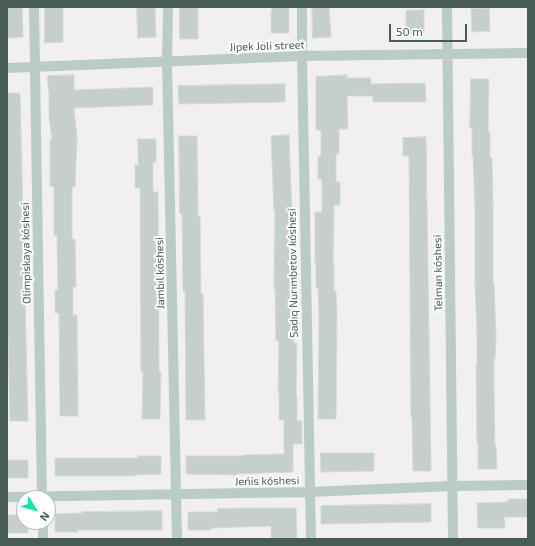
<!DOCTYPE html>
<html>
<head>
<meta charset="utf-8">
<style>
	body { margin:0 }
	#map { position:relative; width:535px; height:546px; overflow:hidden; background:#f1eff1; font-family:"Exo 2",sans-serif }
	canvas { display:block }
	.frame { position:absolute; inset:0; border:8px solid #475c54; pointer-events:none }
	.north { position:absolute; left:16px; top:490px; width:40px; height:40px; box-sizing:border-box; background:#fff; border:1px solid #b5bebb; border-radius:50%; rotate:127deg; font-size:11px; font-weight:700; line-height:16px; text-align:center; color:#475c54 }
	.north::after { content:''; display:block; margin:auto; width:14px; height:18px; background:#1ae1a8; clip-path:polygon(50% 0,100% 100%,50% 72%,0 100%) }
	.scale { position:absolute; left:389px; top:24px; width:78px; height:18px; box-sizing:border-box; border:2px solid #475c54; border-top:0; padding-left:5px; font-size:12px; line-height:14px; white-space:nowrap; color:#475c54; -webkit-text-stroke:3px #fff; paint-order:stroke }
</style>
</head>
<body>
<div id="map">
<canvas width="535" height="546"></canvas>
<div class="frame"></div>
<div class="north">N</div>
<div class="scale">50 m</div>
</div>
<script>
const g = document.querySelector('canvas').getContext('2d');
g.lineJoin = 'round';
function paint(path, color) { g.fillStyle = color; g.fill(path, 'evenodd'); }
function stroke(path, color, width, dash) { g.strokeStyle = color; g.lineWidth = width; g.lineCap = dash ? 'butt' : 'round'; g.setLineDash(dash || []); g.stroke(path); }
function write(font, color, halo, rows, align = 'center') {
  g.font = font + ' "Exo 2",sans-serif'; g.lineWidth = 4; g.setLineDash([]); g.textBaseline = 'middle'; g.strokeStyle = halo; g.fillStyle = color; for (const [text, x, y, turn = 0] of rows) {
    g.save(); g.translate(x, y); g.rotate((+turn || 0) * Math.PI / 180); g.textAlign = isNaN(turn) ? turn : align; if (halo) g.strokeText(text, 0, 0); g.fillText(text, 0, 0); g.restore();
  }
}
const building = new Path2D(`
	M 7,7 L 22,7 L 23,37 L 7,38 Z
	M 45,7 L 63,7 L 63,42 L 45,43 Z
	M 137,7 L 155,7 L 156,37 L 138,38 Z
	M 180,7 L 198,7 L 198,39 L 180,39 Z
	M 272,7 L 289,7 L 289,33 L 271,33 L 271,10 L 272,10 Z
	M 312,7 L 329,7 L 331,37 L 313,38 Z
	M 489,8 L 490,31 L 472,32 L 471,9 Z
	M 424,10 L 424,33 L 406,34 L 406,11 Z
	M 74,75 L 74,90 L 153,87 L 153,105 L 74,108 L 77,138 L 75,187 L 72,187 L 72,239 L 75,239 L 76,287 L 73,287 L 73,315 L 77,315 L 78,416 L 60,416 L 59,313 L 55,313 L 55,290 L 58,290 L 57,236 L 54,236 L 54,187 L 50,186 L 50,139 L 52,140 L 49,117 L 49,94 L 47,76 Z
	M 347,75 L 347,78 L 371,78 L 371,84 L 425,83 L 426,102 L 373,102 L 373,96 L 347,96 L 348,129 L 339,129 L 339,154 L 336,154 L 336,182 L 340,182 L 340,205 L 334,205 L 333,265 L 334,265 L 334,291 L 336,291 L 337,316 L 336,419 L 318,419 L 319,314 L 318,288 L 316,288 L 316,263 L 315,263 L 315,212 L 322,212 L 322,179 L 318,179 L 318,156 L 321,156 L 321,130 L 316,130 L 316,77 Z
	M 471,79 L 489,79 L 488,132 L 490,132 L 490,158 L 492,158 L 493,208 L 493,284 L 494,284 L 496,336 L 495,359 L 494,359 L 494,390 L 495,446 L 496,446 L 497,469 L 478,469 L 478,443 L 477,443 L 476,365 L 477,365 L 477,334 L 475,282 L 475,207 L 473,156 L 472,156 L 472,128 L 470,128 Z
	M 285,84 L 285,102 L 179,104 L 178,86 Z
	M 7,93 L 20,93 L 28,421 L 10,421 L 7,297 Z
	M 289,135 L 292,216 L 293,216 L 293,293 L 294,343 L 297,343 L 296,397 L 297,397 L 297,421 L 302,421 L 302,444 L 293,444 L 293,472 L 236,474 L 236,475 L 186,474 L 186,456 L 242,456 L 242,455 L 284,454 L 284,420 L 279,420 L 279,393 L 278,393 L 279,341 L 276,341 L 275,289 L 274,289 L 275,211 L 274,211 L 271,136 Z
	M 179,136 L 197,136 L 198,216 L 200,216 L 201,294 L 203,294 L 205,420 L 186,420 L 185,291 L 183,291 L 182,214 L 180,214 Z
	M 426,137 L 431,471 L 413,471 L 412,417 L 411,417 L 409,156 L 403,156 L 403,138 Z
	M 138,139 L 156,139 L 156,162 L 153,162 L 153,192 L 158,192 L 159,372 L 161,372 L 160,419 L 142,419 L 143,371 L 141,371 L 140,188 L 135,188 L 135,165 L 138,165 Z
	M 321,453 L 374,453 L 374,471 L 321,472 Z
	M 138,456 L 161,456 L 161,474 L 135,475 L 135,476 L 55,476 L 55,458 L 138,458 Z
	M 7,460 L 28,460 L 28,478 L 7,478 Z
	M 508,499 L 528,499 L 528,517 L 504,517 L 505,528 L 478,528 L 477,503 L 508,502 Z
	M 431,504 L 431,522 L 321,524 L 321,506 Z
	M 243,508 L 296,508 L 297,539 L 271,539 L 271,526 L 211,528 L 211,530 L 188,530 L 188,512 L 218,512 L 217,509 Z
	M 162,511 L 162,530 L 78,530 L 78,532 L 55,532 L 55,514 L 82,513 L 82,512 Z
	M 7,515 L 24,515 L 24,522 L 28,522 L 28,533 L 7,533 Z`);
paint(building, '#c6cfcd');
stroke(building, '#d3dad9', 1);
stroke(new Path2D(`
	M 34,7 L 42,498
	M 168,7 L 167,62 L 177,539
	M 302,7 L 302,56 L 311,539
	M 447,7 L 453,539
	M 7,68 L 302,56 L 528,53
	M 7,497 L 309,492 L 452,486 L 528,485
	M 43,522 L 43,539`), '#baccc5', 10);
write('11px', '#475c54', '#fff', [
	["Jipek Joli street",267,46,-2],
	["Olimpiskaya kóshesi",26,253,-91],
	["Jambıl kóshesi",160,273,-91],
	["Sadıq Nurımbetov kóshesi",293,273,-91],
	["Telman kóshesi",438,273,-91],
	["Jeńis kóshesi",267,481,-1]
]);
</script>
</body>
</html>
